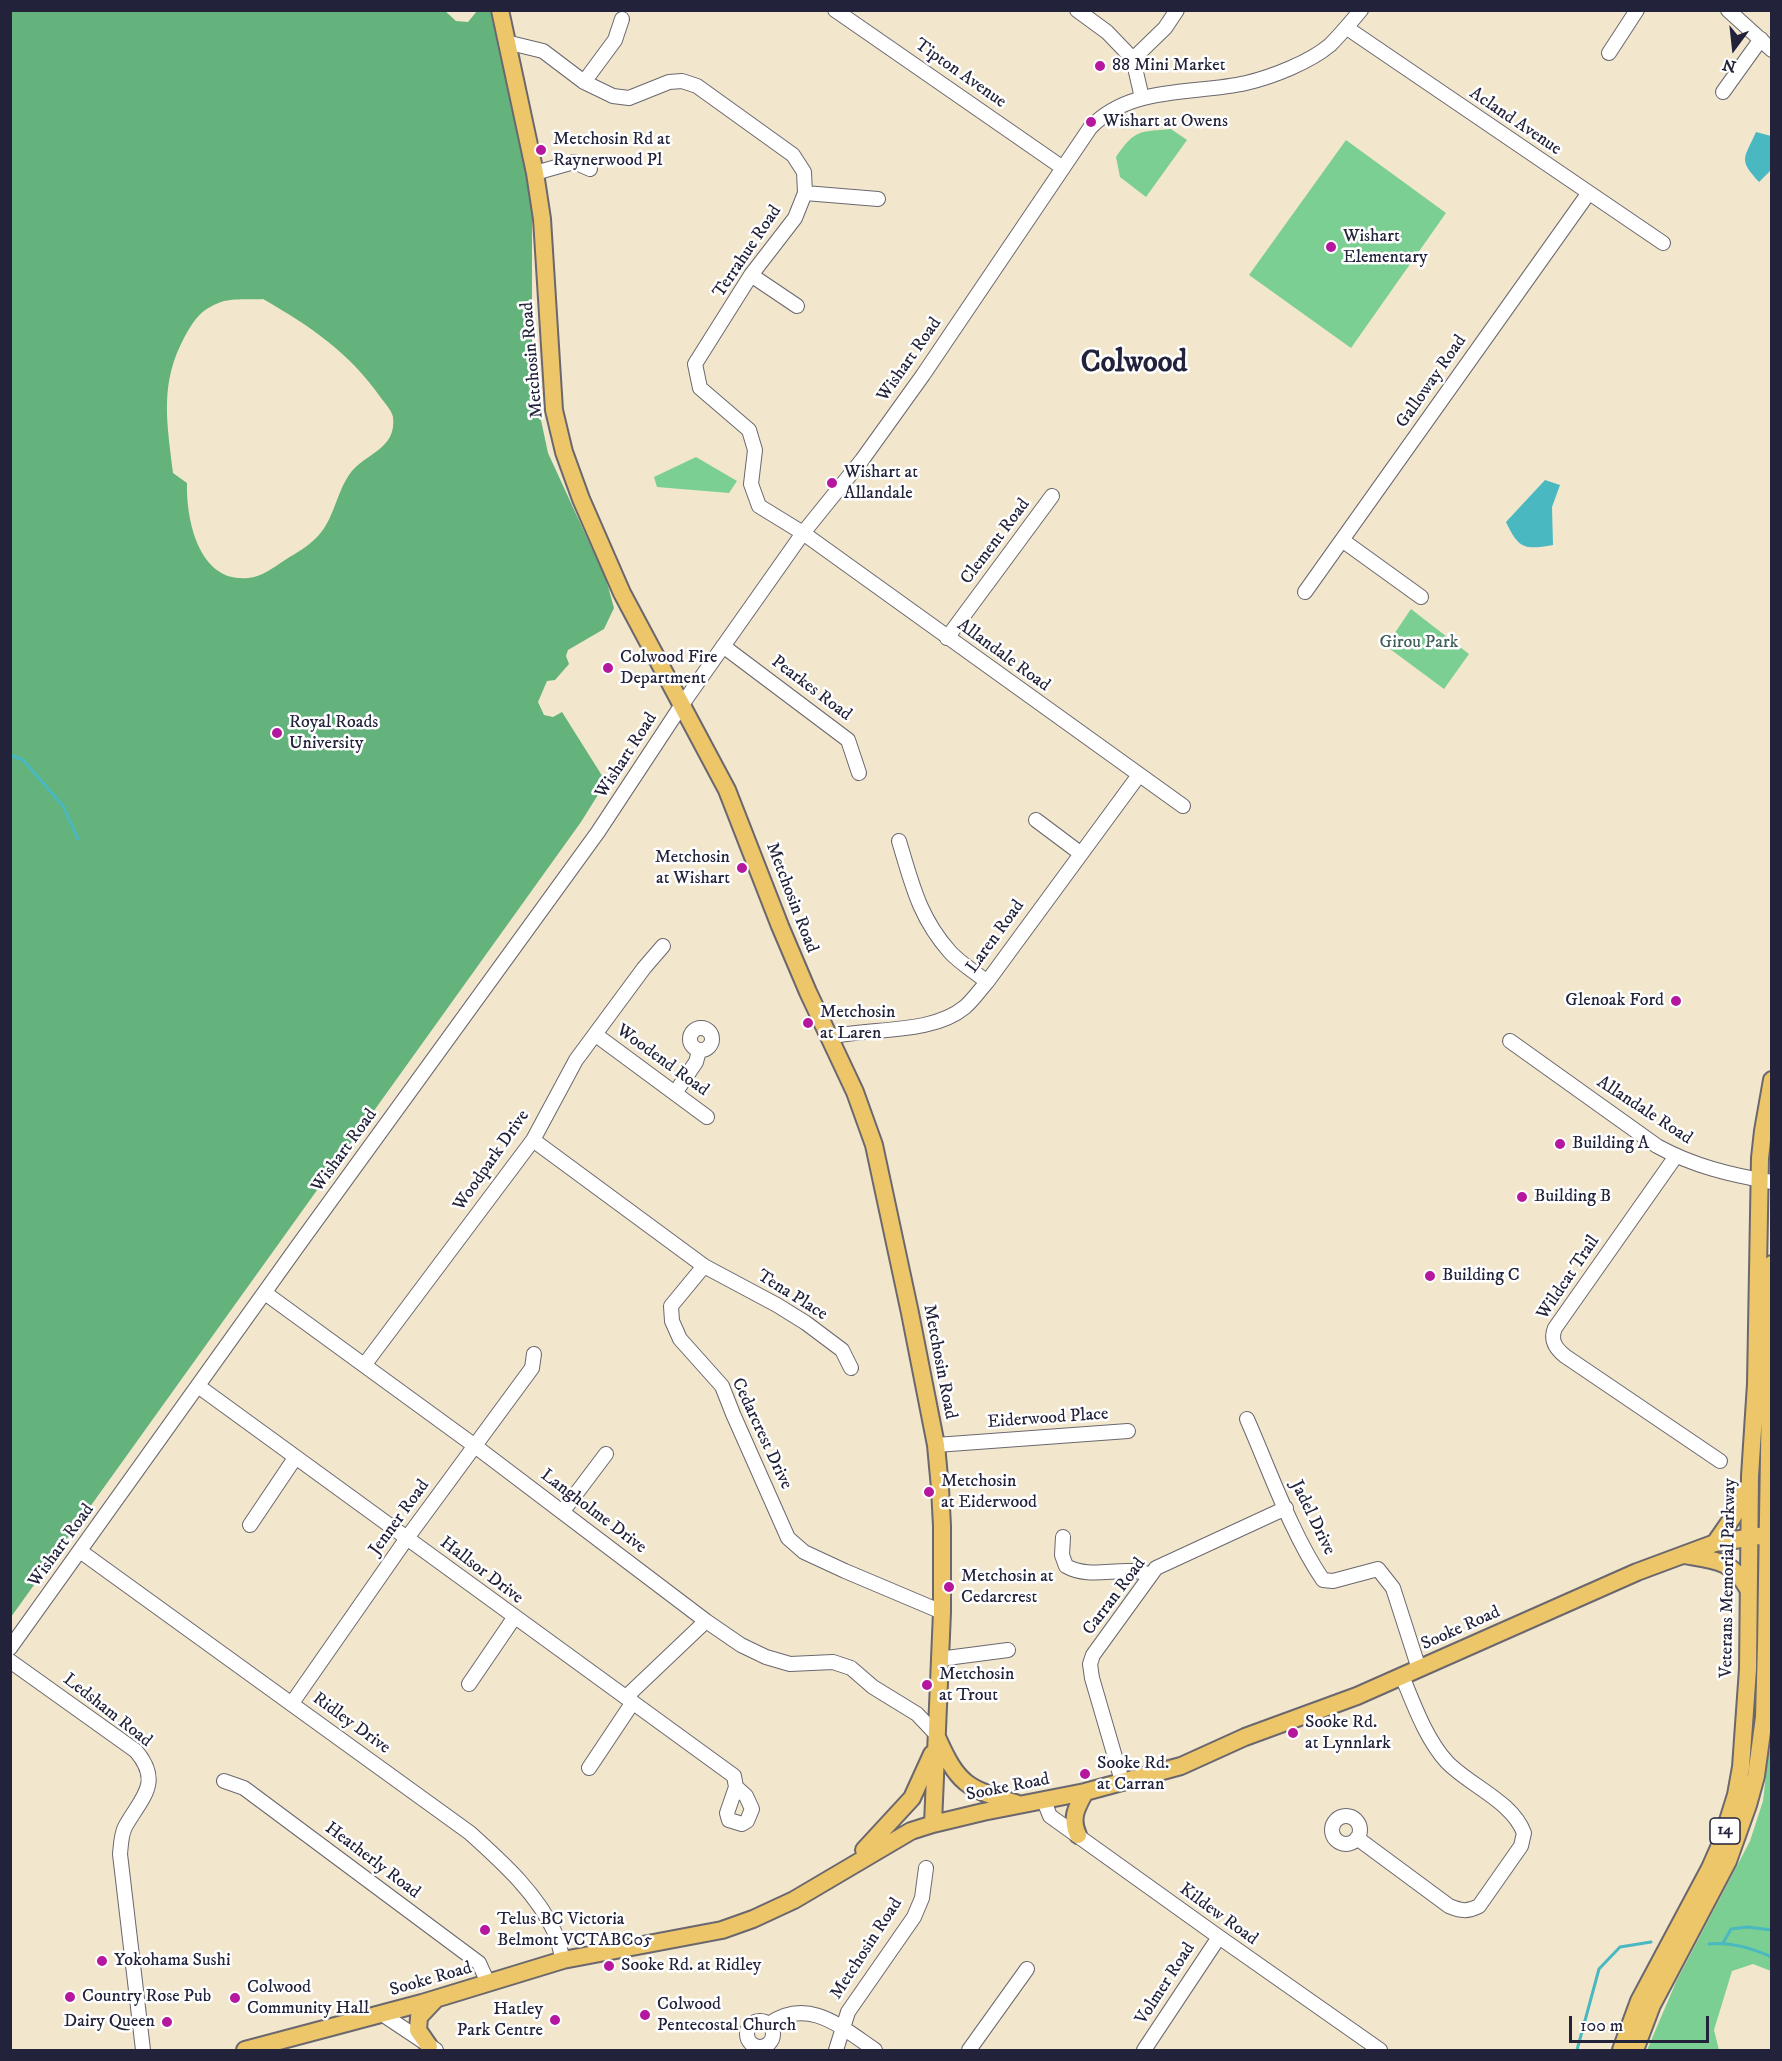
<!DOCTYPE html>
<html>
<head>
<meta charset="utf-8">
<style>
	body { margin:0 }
	#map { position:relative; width:1782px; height:2061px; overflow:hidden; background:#f2e7cd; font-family:"IM FELL DW Pica",serif }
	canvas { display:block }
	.frame { position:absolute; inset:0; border:12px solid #22223b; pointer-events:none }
	.north { position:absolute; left:1704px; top:18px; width:60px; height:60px; -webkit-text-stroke:4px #fff; paint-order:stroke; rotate:195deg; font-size:16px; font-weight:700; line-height:24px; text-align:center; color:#22223b }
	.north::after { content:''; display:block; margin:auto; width:21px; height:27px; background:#22223b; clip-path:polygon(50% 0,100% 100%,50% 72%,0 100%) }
	.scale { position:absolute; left:1569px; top:2016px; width:140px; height:27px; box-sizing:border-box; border:3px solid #22223b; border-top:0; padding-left:8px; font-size:18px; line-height:21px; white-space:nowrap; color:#22223b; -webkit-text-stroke:4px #fff; paint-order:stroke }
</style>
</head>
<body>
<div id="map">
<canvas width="1782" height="2061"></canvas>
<div class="frame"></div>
<div class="north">N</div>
<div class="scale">100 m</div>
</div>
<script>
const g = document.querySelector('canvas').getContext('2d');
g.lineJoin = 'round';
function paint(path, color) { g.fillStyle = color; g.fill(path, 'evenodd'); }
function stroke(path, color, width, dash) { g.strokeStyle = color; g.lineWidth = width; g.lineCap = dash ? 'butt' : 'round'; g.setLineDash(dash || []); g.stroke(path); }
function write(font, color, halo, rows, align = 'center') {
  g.font = font + ' "IM FELL DW Pica",serif'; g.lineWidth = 5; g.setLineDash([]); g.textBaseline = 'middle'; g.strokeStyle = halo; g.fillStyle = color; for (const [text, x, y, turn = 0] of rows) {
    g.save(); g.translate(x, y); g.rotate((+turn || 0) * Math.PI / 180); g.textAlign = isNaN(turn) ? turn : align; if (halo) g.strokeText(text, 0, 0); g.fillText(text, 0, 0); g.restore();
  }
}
paint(new Path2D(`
	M 1171,129 L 1187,140 L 1146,197 L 1120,177 L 1116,157 C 1135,129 1139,132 1171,129 Z
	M 1346,140 L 1446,213 L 1351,348 L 1249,275 Z
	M 696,457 L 737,481 L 729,493 L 657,487 L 654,477 Z
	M 1411,609 L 1469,654 L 1444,689 L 1386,646 Z
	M 1769,1749 L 1772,1749 L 1771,1971 L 1753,1964 L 1732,1971 L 1714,2030 L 1719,2050 L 1647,2050 L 1676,1982 L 1750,1841 L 1763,1801 Z`), '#7bcf92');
paint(new Path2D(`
	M 444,10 L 456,21 L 468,22 L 477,11 L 491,11 L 532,187 L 532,378 L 548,453 L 606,579 L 614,608 L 604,629 L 568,650 L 566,656 L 569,664 L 555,680 L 547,681 L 538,702 L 544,715 L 553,717 L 562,712 L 606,782 L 581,822 L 11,1617 L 11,11 ZM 263,299 C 310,326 350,353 381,398 C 385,403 392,411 393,417 C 397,450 364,453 349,475 C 336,494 334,519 318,536 C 309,546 296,553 285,560 C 274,567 262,577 248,578 C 199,583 186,520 187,483 L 173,473 C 167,422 159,384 185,336 C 195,319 200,310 221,302 C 233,298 250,300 263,299 Z`), '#64b27c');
paint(new Path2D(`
	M 1756,132 L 1771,136 L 1771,170 L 1759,182 C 1738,159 1744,159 1756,132 Z
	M 1545,480 L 1560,485 L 1552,507 L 1553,545 C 1524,550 1519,549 1506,522 Z`), '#49b8c0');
stroke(new Path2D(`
	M 10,755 L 23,760 L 63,806 L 78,839
	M 1723,1943 L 1731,1929 L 1747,1927 L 1772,1930
	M 1709,1944 C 1732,1942 1751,1948 1772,1957
	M 1577,2050 L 1599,1969 L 1620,1947 L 1651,1942`), '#49b8c0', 3);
const minor = new Path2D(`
	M 835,10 L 1063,168
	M 1077,10 L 1107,32 L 1133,59 L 1142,98
	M 1728,10 L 1772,50
	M 1347,28 L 1663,243
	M 506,42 L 543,51 L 584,82 L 613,96 L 629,98 L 669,82 L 682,81 L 697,86 L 793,155 L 804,172 L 805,193 L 795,218 L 751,275 L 695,364 L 700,388 L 749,430 L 755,450 L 751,484 L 759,506 L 803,533 L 1183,806
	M 1609,53 L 1637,10
	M 1133,59 L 1165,28 L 1177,10
	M 584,82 L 615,40 L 622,19
	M 1723,92 L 1761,39
	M 535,173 L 574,162 L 590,169
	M 805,193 L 878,199
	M 751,275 L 797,306
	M 1342,540 L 1421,597
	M 1305,592 L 1588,194
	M 947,638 L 1052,496
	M 723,646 L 848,740 L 859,773
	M 1036,820 L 1080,853
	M 899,841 C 912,884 919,917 950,952 C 960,963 975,972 987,982
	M690 1039a11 11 0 1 1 22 0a11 11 0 1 1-22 0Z
	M 596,1035 L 707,1117
	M 829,1037 C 872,1027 931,1035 965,1007 C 973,1000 980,990 987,982 L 1139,775
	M 1510,1041 L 1657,1146 C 1693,1166 1731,1175 1772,1182
	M 675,1093 L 696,1062 L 699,1051
	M 533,1140 L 704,1266 L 777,1305 L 806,1323 L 842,1350 L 851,1368
	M 1676,1156 L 1555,1328 C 1550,1340 1555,1348 1565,1356 L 1720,1461
	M 704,1266 L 671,1306 L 672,1321 L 680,1339 L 722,1386 L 733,1414 L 788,1538 L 804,1552 L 845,1571 L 942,1612
	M 265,1293 L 475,1446 L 706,1621 L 741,1645 L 766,1657 L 790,1664 L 833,1662 L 851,1668 L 873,1687 L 917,1714 L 935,1733
	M 365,1364 L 533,1140 L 576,1060 L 644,968 L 663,946
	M 198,1386 L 734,1776 L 736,1787 L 727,1813 L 729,1820 L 742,1824 L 747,1821 L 752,1809 L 746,1796 L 736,1787
	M 1247,1419 C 1269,1469 1292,1535 1323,1580 L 1333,1581 L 1378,1569 L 1393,1588 L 1419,1669
	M 936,1445 L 1128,1431
	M 563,1511 L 606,1454
	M 250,1525 L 295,1458
	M 1063,1537 L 1062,1555 L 1066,1566 C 1092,1581 1123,1564 1151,1575
	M 80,1551 L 470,1833 C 502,1862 537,1893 555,1933 C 559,1941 560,1951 563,1960
	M 10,1648 L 297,1247 L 598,832 L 681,706 L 803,533 L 862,460 L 923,375 L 1090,128 C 1130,85 1193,95 1246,83 C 1272,77 1310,62 1330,45 C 1341,34 1351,22 1361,10
	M 939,1659 L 1008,1650
	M 10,1661 L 136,1751 C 163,1783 141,1798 125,1827 C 121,1835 121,1845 120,1854 L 143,2050
	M 469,1684 L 514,1618
	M 626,1697 L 706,1621
	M 292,1703 L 407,1538 L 532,1368 L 534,1354
	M 589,1768 L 633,1702
	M 224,1781 L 244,1788 L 479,1963 L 488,1983
	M 1122,1781 L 1092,1678 L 1090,1664 L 1093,1655 L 1156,1568 L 1286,1508
	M 1044,1801 L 1050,1816 L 1219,1937 L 1380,2050
	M1332 1830a14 14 0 1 1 28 0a14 14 0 1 1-28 0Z
	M 1357,1838 L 1449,1906 C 1461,1911 1467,1912 1479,1906 L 1521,1846 L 1524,1833 C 1512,1801 1470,1786 1447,1762 C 1426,1739 1414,1705 1402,1676
	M 382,2014 L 436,2050
	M747 2034a13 13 0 1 1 26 0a13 13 0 1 1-26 0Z
	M 769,2024 C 809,1996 842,2028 875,2050
	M 836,2050 L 848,2012 L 914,1917 L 922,1898 L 926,1868
	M 969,2050 L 1027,1969
	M 1144,2050 L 1219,1937`);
const major = new Path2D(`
	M 500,10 L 535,173 L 542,219 L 554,410 L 564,452 L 581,499 L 622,593 L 727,790 L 780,926 L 808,992 L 855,1092 L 874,1145 L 910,1313 L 936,1445 L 940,1488 L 942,1526 L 942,1612 L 933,1824
	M 1715,1543 L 1733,1517 L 1746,1489
	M 1684,1555 C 1715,1560 1732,1560 1748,1589
	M 937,1737 C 959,1787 968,1788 1018,1804
	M 1078,1835 C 1070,1818 1077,1807 1085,1792
	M 864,1850 L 912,1798 L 932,1754
	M 429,2046 L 418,2030 L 419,2017 L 435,2000
	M 245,2050 L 422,2003 L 563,1960 L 722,1930 L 753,1919 L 794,1900 L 911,1831 L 933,1824 L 983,1812 L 1085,1792 L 1181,1766 L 1245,1737 L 1357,1696 L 1637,1572 L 1715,1543 L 1772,1534
	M 1621,2050 L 1639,2001 L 1710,1868 L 1721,1843 L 1736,1795 L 1741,1767 L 1748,1669 L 1750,1476 L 1756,1384 L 1760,1158 L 1763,1131 L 1772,1080
	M 1635,2050 L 1652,2005 L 1728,1861 L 1748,1805 L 1756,1776 L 1764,1717 L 1766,1645 L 1772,1264`);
stroke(minor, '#6b676e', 16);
stroke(major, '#6b676e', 20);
stroke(minor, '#fff', 14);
stroke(major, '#ecc669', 16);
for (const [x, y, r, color] of [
	[1100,66,6,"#b5179e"],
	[1091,122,6,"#b5179e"],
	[541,150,6,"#b5179e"],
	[1331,247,6,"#b5179e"],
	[832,483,6,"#b5179e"],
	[608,668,6,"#b5179e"],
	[277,733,6,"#b5179e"],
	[742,868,6,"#b5179e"],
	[1676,1001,6,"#b5179e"],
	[808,1023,6,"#b5179e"],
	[1560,1144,6,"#b5179e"],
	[1522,1197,6,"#b5179e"],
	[1430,1276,6,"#b5179e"],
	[929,1492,6,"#b5179e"],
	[949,1587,6,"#b5179e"],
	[927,1685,6,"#b5179e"],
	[1293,1733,6,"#b5179e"],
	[1085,1774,6,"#b5179e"],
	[485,1930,6,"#b5179e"],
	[102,1961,6,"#b5179e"],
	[609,1966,6,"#b5179e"],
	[70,1997,6,"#b5179e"],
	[235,1998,6,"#b5179e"],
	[645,2015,6,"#b5179e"],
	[555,2020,6,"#b5179e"],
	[167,2022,6,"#b5179e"]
]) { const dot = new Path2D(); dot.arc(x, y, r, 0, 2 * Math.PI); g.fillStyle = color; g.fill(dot); stroke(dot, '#fff', 2); }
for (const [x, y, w] of [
	[1725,1831,30]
]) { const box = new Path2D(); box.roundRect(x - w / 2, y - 13, w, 26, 4.5); g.fillStyle = '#fff'; g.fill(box); stroke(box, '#22223b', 1.5); }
write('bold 16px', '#22223b', null, [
	["14",1725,1831]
]);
write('18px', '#22223b', '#fff', [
	["88 Mini Market",1112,66],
	["Wishart at Owens",1103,122],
	["Metchosin Rd at",553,140],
	["Raynerwood Pl",553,161],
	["Wishart",1343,237],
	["Elementary",1343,258],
	["Wishart at",844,473],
	["Allandale",844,494],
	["Colwood Fire",620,658],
	["Department",620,679],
	["Royal Roads",289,723],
	["University",289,744],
	["Metchosin",730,858,"right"],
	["at Wishart",730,879,"right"],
	["Glenoak Ford",1664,1001,"right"],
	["Metchosin",820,1013],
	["at Laren",820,1034],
	["Building A",1572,1144],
	["Building B",1534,1197],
	["Building C",1442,1276],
	["Metchosin",941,1482],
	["at Eiderwood",941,1503],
	["Metchosin at",961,1577],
	["Cedarcrest",961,1598],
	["Metchosin",939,1675],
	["at Trout",939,1696],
	["Sooke Rd.",1305,1723],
	["at Lynnlark",1305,1744],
	["Sooke Rd.",1097,1764],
	["at Carran",1097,1785],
	["Telus BC Victoria",497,1920],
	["Belmont VCTABC05",497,1941],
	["Yokohama Sushi",114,1961],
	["Sooke Rd. at Ridley",621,1966],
	["Colwood",247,1988],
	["Community Hall",247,2009],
	["Country Rose Pub",82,1997],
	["Colwood",657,2005],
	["Pentecostal Church",657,2026],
	["Hatley",543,2010,"right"],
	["Park Centre",543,2031,"right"],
	["Dairy Queen",155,2022,"right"]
], 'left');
write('18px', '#22223b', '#fff', [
	["Tipton Avenue",960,74,35],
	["Acland Avenue",1515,122,34],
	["Terrahue Road",748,252,-56],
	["Metchosin Road",533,360,-95],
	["Wishart Road",910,360,-55],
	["Galloway Road",1432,382,-55],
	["Clement Road",996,542,-53],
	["Allandale Road",1003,656,36],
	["Pearkes Road",811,689,37],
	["Wishart Road",627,756,-57],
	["Metchosin Road",791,898,69],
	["Laren Road",996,937,-54],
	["Woodend Road",662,1061,36],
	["Allandale Road",1644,1111,33],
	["Wishart Road",345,1151,-54],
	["Woodpark Drive",492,1161,-55],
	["Wildcat Trail",1569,1278,-56],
	["Tena Place",792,1296,32],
	["Metchosin Road",939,1362,79],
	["Eiderwood Place",1048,1419,-4],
	["Cedarcrest Drive",761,1434,65],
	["Langholme Drive",593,1512,37],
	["Jenner Road",400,1518,-54],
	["Jadel Drive",1312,1518,64],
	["Wishart Road",62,1546,-54],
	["Hallsor Drive",481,1571,37],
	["Veterans Memorial Parkway",1729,1578,-89],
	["Carran Road",1115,1597,-53],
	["Sooke Road",1461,1629,-24],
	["Ledsham Road",107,1711,38],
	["Ridley Drive",351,1724,36],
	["Sooke Road",1008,1788,-11],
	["Heatherly Road",372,1861,37],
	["Kildew Road",1218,1915,36],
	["Metchosin Road",867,1949,-57],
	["Sooke Road",431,1980,-16],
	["Volmer Road",1166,1984,-57]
]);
write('18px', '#415f59', '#fff', [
	["Girou Park",1419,643]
]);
write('bold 30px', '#22223b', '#fff', [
	["Colwood",1134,365]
]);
</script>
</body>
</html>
